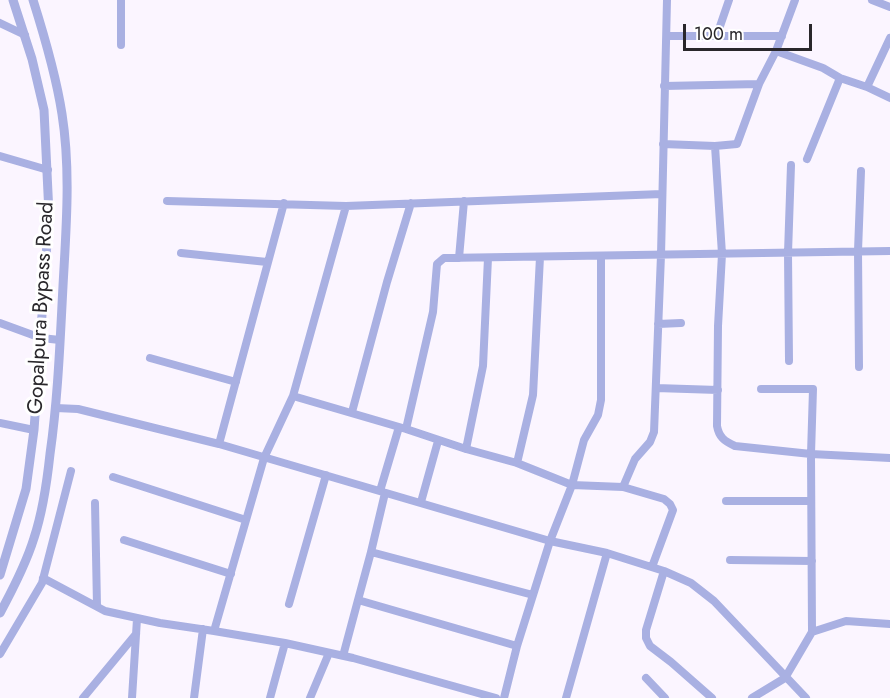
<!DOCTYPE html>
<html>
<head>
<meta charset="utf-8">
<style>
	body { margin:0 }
	#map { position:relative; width:890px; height:698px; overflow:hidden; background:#fbf5ff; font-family:Jost,sans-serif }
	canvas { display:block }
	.scale { position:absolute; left:683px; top:24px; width:129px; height:27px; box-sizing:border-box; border:3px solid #29272b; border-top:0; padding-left:8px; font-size:18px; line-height:21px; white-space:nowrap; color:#29272b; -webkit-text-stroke:4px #fff; paint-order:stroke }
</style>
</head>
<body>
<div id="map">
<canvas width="890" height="698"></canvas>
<div class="scale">100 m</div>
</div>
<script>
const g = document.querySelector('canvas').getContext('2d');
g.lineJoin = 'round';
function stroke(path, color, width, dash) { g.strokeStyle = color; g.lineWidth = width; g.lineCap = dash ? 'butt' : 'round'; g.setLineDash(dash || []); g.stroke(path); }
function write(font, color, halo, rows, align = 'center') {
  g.font = font + ' Jost,sans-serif'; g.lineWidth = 6; g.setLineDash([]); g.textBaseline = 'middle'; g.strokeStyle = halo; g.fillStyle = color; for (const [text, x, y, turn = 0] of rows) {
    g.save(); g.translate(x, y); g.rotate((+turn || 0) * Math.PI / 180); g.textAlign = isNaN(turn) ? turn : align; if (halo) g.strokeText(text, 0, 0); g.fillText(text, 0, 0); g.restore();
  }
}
stroke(new Path2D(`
	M 121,0 L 121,45
	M 872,0 L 890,7
	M 0,23 L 25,35
	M 717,35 L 729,0
	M 667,36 L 782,36
	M 776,51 L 823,68 L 840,78 L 867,87 L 890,98
	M 664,86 L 759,84
	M 867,87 L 890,38
	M 663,144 L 715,146 L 737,144 L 759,84 L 776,51 L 795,0
	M 715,146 L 722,254 L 718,326 L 717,426 C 719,437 724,441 735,446 L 811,454 L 813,389 L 761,389
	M 0,156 L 48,170
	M 807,159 L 840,78
	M 167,201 L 346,206 L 662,194
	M 346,206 L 293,396 L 406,429
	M 181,253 L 267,262
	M 459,258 L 464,201
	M 0,323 L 41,338 L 60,340
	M 658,324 L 681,323
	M 150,358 L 236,382
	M 789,361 L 788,253 L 791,165
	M 859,367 L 858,251 L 861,171
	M 656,388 L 718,390
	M 293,396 L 264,458 L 214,631 L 285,643 L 353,658 L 496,698
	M 56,408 L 78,409 L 219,444 L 550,541 L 607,553 L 664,571 L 691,583 L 714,601 L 806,698
	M 352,412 L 387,282 L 411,203
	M 0,423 L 34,430
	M 219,444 L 284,203
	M 466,449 L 483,366 L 488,258
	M 517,463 L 533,395 L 540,257
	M 113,477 L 246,520
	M 623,487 L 635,459 L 650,442 L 654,432 L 661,255 L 667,0
	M 380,491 L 399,427
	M 385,493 L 371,552 L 533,595
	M 726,501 L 810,501
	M 421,502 L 438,441
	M 95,503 L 97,606
	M 124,540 L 231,574
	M 371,552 L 358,600 L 517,646
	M 730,560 L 812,561
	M 652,567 L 673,510 L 670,504 L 664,499 L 623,487 L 572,485 L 517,463 L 466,449 L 406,429 L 433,312 L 437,264 L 444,258 L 890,251
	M 664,571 L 646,630 L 646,638 L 650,646 L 671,662 L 712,698
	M 43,578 L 105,611 L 160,623 L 214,631
	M 289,604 L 326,475
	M 812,632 L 811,454 L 890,458
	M 0,654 L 42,583 L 71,471
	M 343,656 L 358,600
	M 646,678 L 665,698
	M 83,698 L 136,634
	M 132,698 L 137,619
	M 194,698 L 203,629
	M 270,698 L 285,643
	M 310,698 L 329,653
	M 504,698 L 517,646 L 550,541 L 572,485 L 584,440 L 598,415 L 601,400 L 601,256
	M 566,698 L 607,553
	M 752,698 L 785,678 L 812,632 L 846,621 L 890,624`), '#a9b0e2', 8);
stroke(new Path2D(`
	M 0,575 L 26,489 L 34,430 L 49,214 L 44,110 L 32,59 L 13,0
	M 0,613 C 13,589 26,564 34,538 C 43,511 47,482 50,454 C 58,398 60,342 63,286 C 66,230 71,171 62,114 C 56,75 45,38 33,0`), '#a9b0e2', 9);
write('21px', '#29272b', '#fff', [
	["Gopalpura Bypass Road",42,308,-87]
]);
</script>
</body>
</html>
